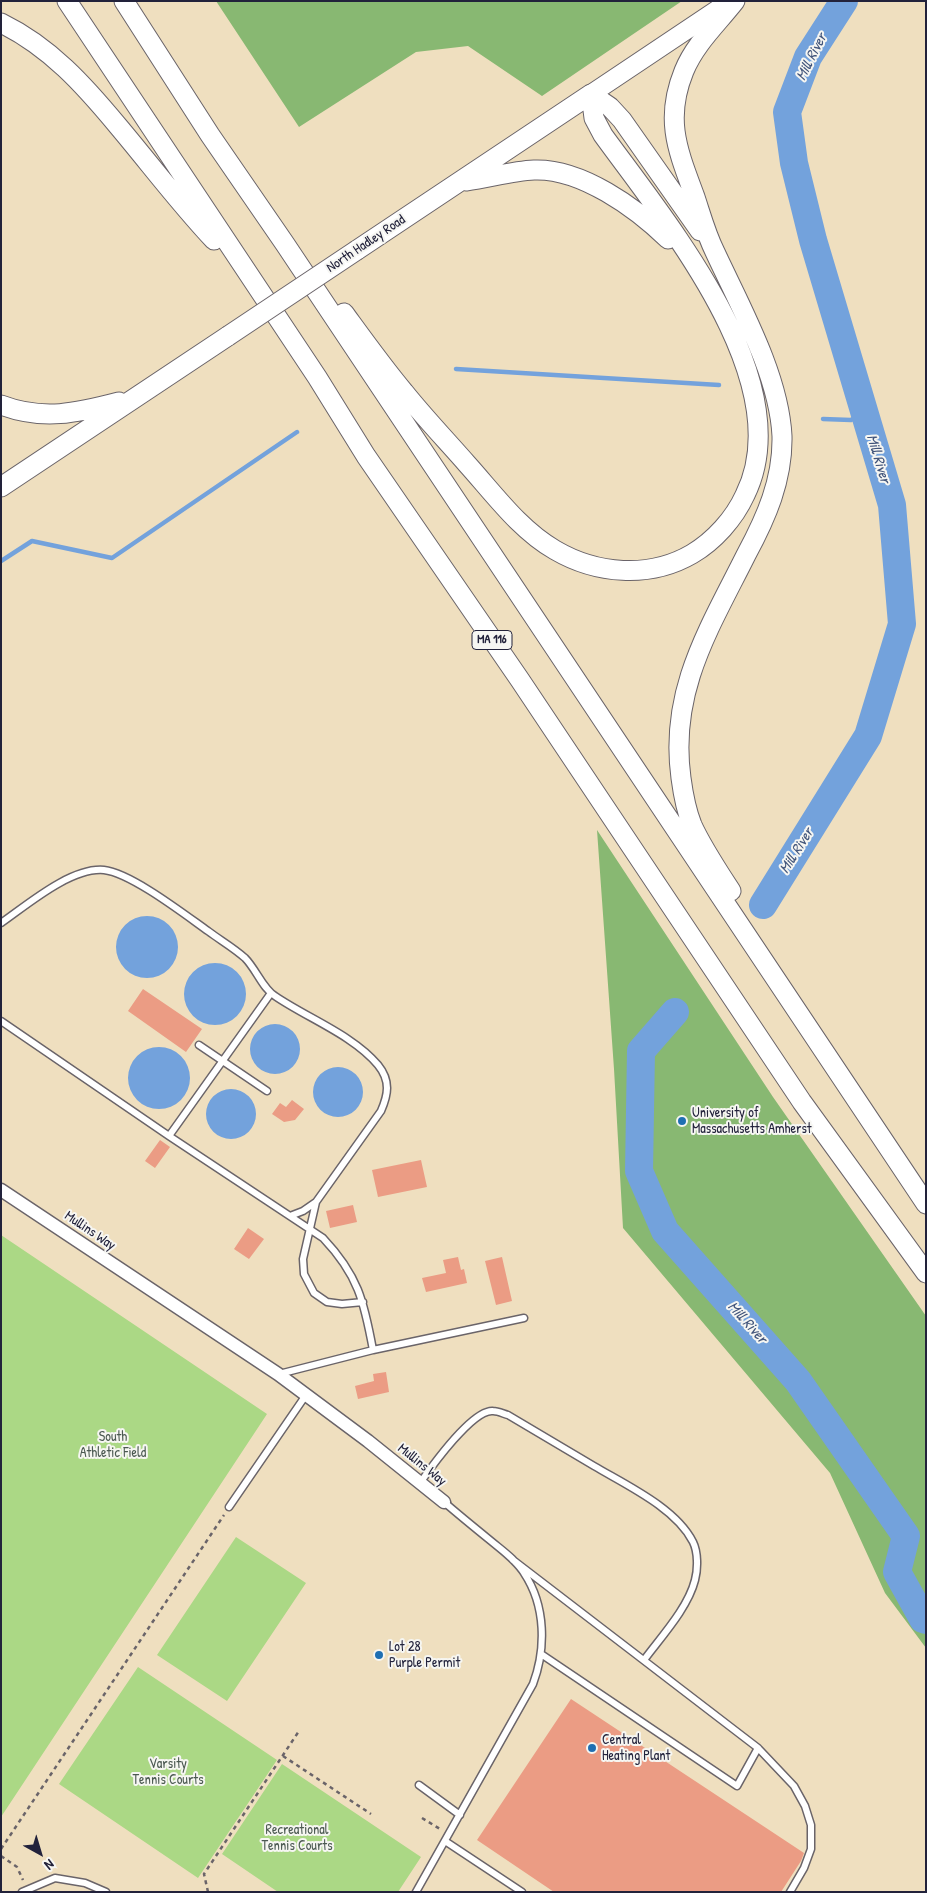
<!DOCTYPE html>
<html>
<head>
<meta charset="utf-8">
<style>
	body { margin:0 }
	#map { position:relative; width:927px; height:1893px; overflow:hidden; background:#efdfbf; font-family:"Patrick Hand",sans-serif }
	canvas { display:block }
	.frame { position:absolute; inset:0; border:2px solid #22223b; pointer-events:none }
	.north { position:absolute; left:15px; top:1828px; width:50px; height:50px; -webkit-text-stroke:4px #f6f6f2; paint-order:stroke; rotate:141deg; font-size:14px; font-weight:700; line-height:20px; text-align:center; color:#22223b }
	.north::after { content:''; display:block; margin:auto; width:18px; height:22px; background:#22223b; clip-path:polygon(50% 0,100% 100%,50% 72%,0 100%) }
</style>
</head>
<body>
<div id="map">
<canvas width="927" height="1893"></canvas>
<div class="frame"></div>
<div class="north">N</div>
</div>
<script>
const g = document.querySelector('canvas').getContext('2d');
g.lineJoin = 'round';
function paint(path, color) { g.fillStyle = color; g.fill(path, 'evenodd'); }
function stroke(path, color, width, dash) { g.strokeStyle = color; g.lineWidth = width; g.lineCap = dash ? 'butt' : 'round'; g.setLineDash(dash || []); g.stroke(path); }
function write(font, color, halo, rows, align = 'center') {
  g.font = font + ' "Patrick Hand",sans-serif'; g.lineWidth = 4; g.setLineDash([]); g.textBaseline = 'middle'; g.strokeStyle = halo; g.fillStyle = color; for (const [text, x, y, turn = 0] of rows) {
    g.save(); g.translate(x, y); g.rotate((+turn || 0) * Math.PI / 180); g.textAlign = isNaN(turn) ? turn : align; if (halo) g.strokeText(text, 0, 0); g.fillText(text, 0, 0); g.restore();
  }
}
paint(new Path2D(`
	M 1,1235 L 267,1414 L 1,1817 Z
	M 236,1537 L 306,1583 L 227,1701 L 157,1655 Z
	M 138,1667 L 277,1760 L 198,1878 L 59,1784 Z
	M 282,1764 L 421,1857 L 398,1892 L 278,1892 L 222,1854 Z`), '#abd885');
paint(new Path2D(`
	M 216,1 L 682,1 L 542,96 L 468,46 L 416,52 L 299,127 Z
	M 597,830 L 773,1097 L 926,1316 L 926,1648 L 885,1593 L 830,1473 L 623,1228 L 614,1069 Z`), '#88b872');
paint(new Path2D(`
	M116 947a31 31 0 1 1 62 0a31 31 0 1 1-62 0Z
	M184 994a31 31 0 1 1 62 0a31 31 0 1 1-62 0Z
	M250 1049a25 25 0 1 1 50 0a25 25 0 1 1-50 0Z
	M128 1078a31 31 0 1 1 62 0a31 31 0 1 1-62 0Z
	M313 1092a25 25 0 1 1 50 0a25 25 0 1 1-50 0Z
	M206 1114a25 25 0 1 1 50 0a25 25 0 1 1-50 0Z`), '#73a2dc');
stroke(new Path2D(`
	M 456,369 L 719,385
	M 823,419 L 851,420 L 865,412
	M 1,561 L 32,541 L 112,558 L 297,432`), '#73a2dc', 4.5);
stroke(new Path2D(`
	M 763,905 L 868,736 L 902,624 L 892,505 L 813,240 L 794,163 L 787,112 L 808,57 L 844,1
	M 675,1012 L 641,1051 L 639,1171 L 665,1231 L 798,1381 L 906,1536 L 897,1572 L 923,1619 L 926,1620`), '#73a2dc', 28);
paint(new Path2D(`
	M 143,989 L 202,1029 L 186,1052 L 128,1011 Z
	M 292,1100 L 304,1109 L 295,1120 L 284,1122 L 272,1114 L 280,1103 L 286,1107 Z
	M 160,1140 L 170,1147 L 155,1168 L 145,1161 Z
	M 421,1160 L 427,1187 L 378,1197 L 372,1170 Z
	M 353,1205 L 357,1222 L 330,1228 L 326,1211 Z
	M 248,1228 L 264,1239 L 249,1259 L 234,1249 Z
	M 458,1257 L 461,1270 L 464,1269 L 467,1283 L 426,1292 L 422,1278 L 446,1273 L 443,1260 Z
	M 502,1257 L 512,1301 L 496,1305 L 485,1261 Z
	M 386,1372 L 389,1392 L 358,1399 L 355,1386 L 374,1381 L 373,1374 Z
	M 571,1699 L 804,1853 L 801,1861 L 781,1892 L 554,1892 L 477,1840 Z`), '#eb9c84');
const lane = new Path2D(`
	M 1,923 C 27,905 71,867 104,870 C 131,873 184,914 208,931 C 220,940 234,948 245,958 C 256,969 263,989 275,996 C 307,1018 353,1035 378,1065 C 391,1081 388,1095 381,1111 L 316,1202 L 303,1259 L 304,1274 L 314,1293 L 327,1302 L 342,1304 L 363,1302
	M 1,1021 L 169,1136 L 323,1238 C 358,1275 364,1301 373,1350
	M 199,1045 L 267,1091
	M 169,1136 L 271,993
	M 290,1216 L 303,1211 L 316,1202
	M 279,1374 L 373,1350 L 524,1318
	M 420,1483 C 432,1466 473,1409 493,1411 C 498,1411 504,1414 508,1415 C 537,1432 565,1449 594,1466 C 626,1485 676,1508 693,1542 C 698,1552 698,1569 695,1580 C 688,1608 661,1637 644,1660
	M 229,1507 L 306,1395
	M 513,1560 L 758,1748 L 794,1786 L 805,1806 L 811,1825 L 811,1849 L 804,1868 L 790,1892
	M 541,1654 L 737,1786 L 758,1748
	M 419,1785 L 460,1815
	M 445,1841 L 522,1892
	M 22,1892 L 55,1878 L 85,1883 L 106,1892
	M 416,1892 L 533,1684 C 546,1649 546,1606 524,1573 C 516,1560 503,1551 491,1541 C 475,1528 459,1515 444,1502`);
const street = new Path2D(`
	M 1,1190 L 278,1374 L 368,1441 L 444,1502`);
const secondary = new Path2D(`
	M 591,94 L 730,1`);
const primary = new Path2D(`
	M 67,1 L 317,377 L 366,456 L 520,680 L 802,1102 L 926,1273
	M 124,1 L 210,135 L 285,244 L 926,1204
	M 1,23 C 50,47 84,85 118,126 C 150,164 180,204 214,240
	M 591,94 L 610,107 L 622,120 L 700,231
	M 466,181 C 489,178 512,171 534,170 C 581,168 636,208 668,239
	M 357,250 L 591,94
	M 344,313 C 363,339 383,367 404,392 C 424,417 446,440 467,464 C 494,494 520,530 555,550 C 596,574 649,579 692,554 C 714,541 734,519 745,495 C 801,382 666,222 603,135 L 594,118 L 591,94
	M 1,405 C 43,421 77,413 119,402
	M 1,487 L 228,336
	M 731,891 C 718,871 702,847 692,825 C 686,810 683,793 681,778 C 669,691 709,629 746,555 C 766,518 783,480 782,436 C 779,375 740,306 715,252 C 706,234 701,215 695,197 C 678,151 664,120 684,71 C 695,44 717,24 735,1`);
stroke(lane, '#6a6469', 9);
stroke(street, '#6a6469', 15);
stroke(secondary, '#6a6469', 20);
stroke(primary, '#6a6469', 21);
stroke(new Path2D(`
	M 283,1756 L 371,1814
	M 422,1818 L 440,1829
	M 1,1849 L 224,1515
	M 1,1856 L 17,1867 L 23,1880
	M 208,1892 L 204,1874 L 299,1731`), '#6a6469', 2.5, [4, 4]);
stroke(lane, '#fff', 6);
stroke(street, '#fff', 12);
stroke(secondary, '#fff', 18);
stroke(primary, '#fff', 19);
const primaryBridge = new Path2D(`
	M 228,336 L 357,250`);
stroke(primaryBridge, '#6a6469', 21, []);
stroke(primaryBridge, '#fff', 19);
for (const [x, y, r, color] of [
	[682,1121,5,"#1f6fb2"],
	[379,1655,5,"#1f6fb2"],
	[592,1748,5,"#1f6fb2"]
]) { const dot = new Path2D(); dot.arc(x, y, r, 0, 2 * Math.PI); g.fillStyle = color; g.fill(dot); stroke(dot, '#f6f6f2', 2); }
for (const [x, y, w] of [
	[492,640,40]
]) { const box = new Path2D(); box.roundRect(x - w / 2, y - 9.5, w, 19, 4); g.fillStyle = '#f6f6f2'; g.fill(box); stroke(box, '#22223b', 1); }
write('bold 12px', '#22223b', null, [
	["MA 116",492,640]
]);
write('14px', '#22223b', '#f6f6f2', [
	["North Hadley Road",366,244,-34],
	["Mullins Way",90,1231,34],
	["Mullins Way",422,1465,39]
]);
write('14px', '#22223b', '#f6f6f2', [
	["University of",692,1113],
	["Massachusetts Amherst",692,1129],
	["Lot 28",389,1647],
	["Purple Permit",389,1663],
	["Central",602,1740],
	["Heating Plant",602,1756]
], 'left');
write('14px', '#4b5951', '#f6f6f2', [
	["South",113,1437],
	["Athletic Field",113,1453],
	["Varsity",168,1764],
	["Tennis Courts",168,1780],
	["Recreational",297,1830],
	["Tennis Courts",297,1846]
]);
write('italic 15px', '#42557b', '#f6f6f2', [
	["Mill River",812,57,-63],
	["Mill River",878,459,73],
	["Mill River",797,851,-58],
	["Mill River",747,1323,48]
]);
</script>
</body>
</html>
